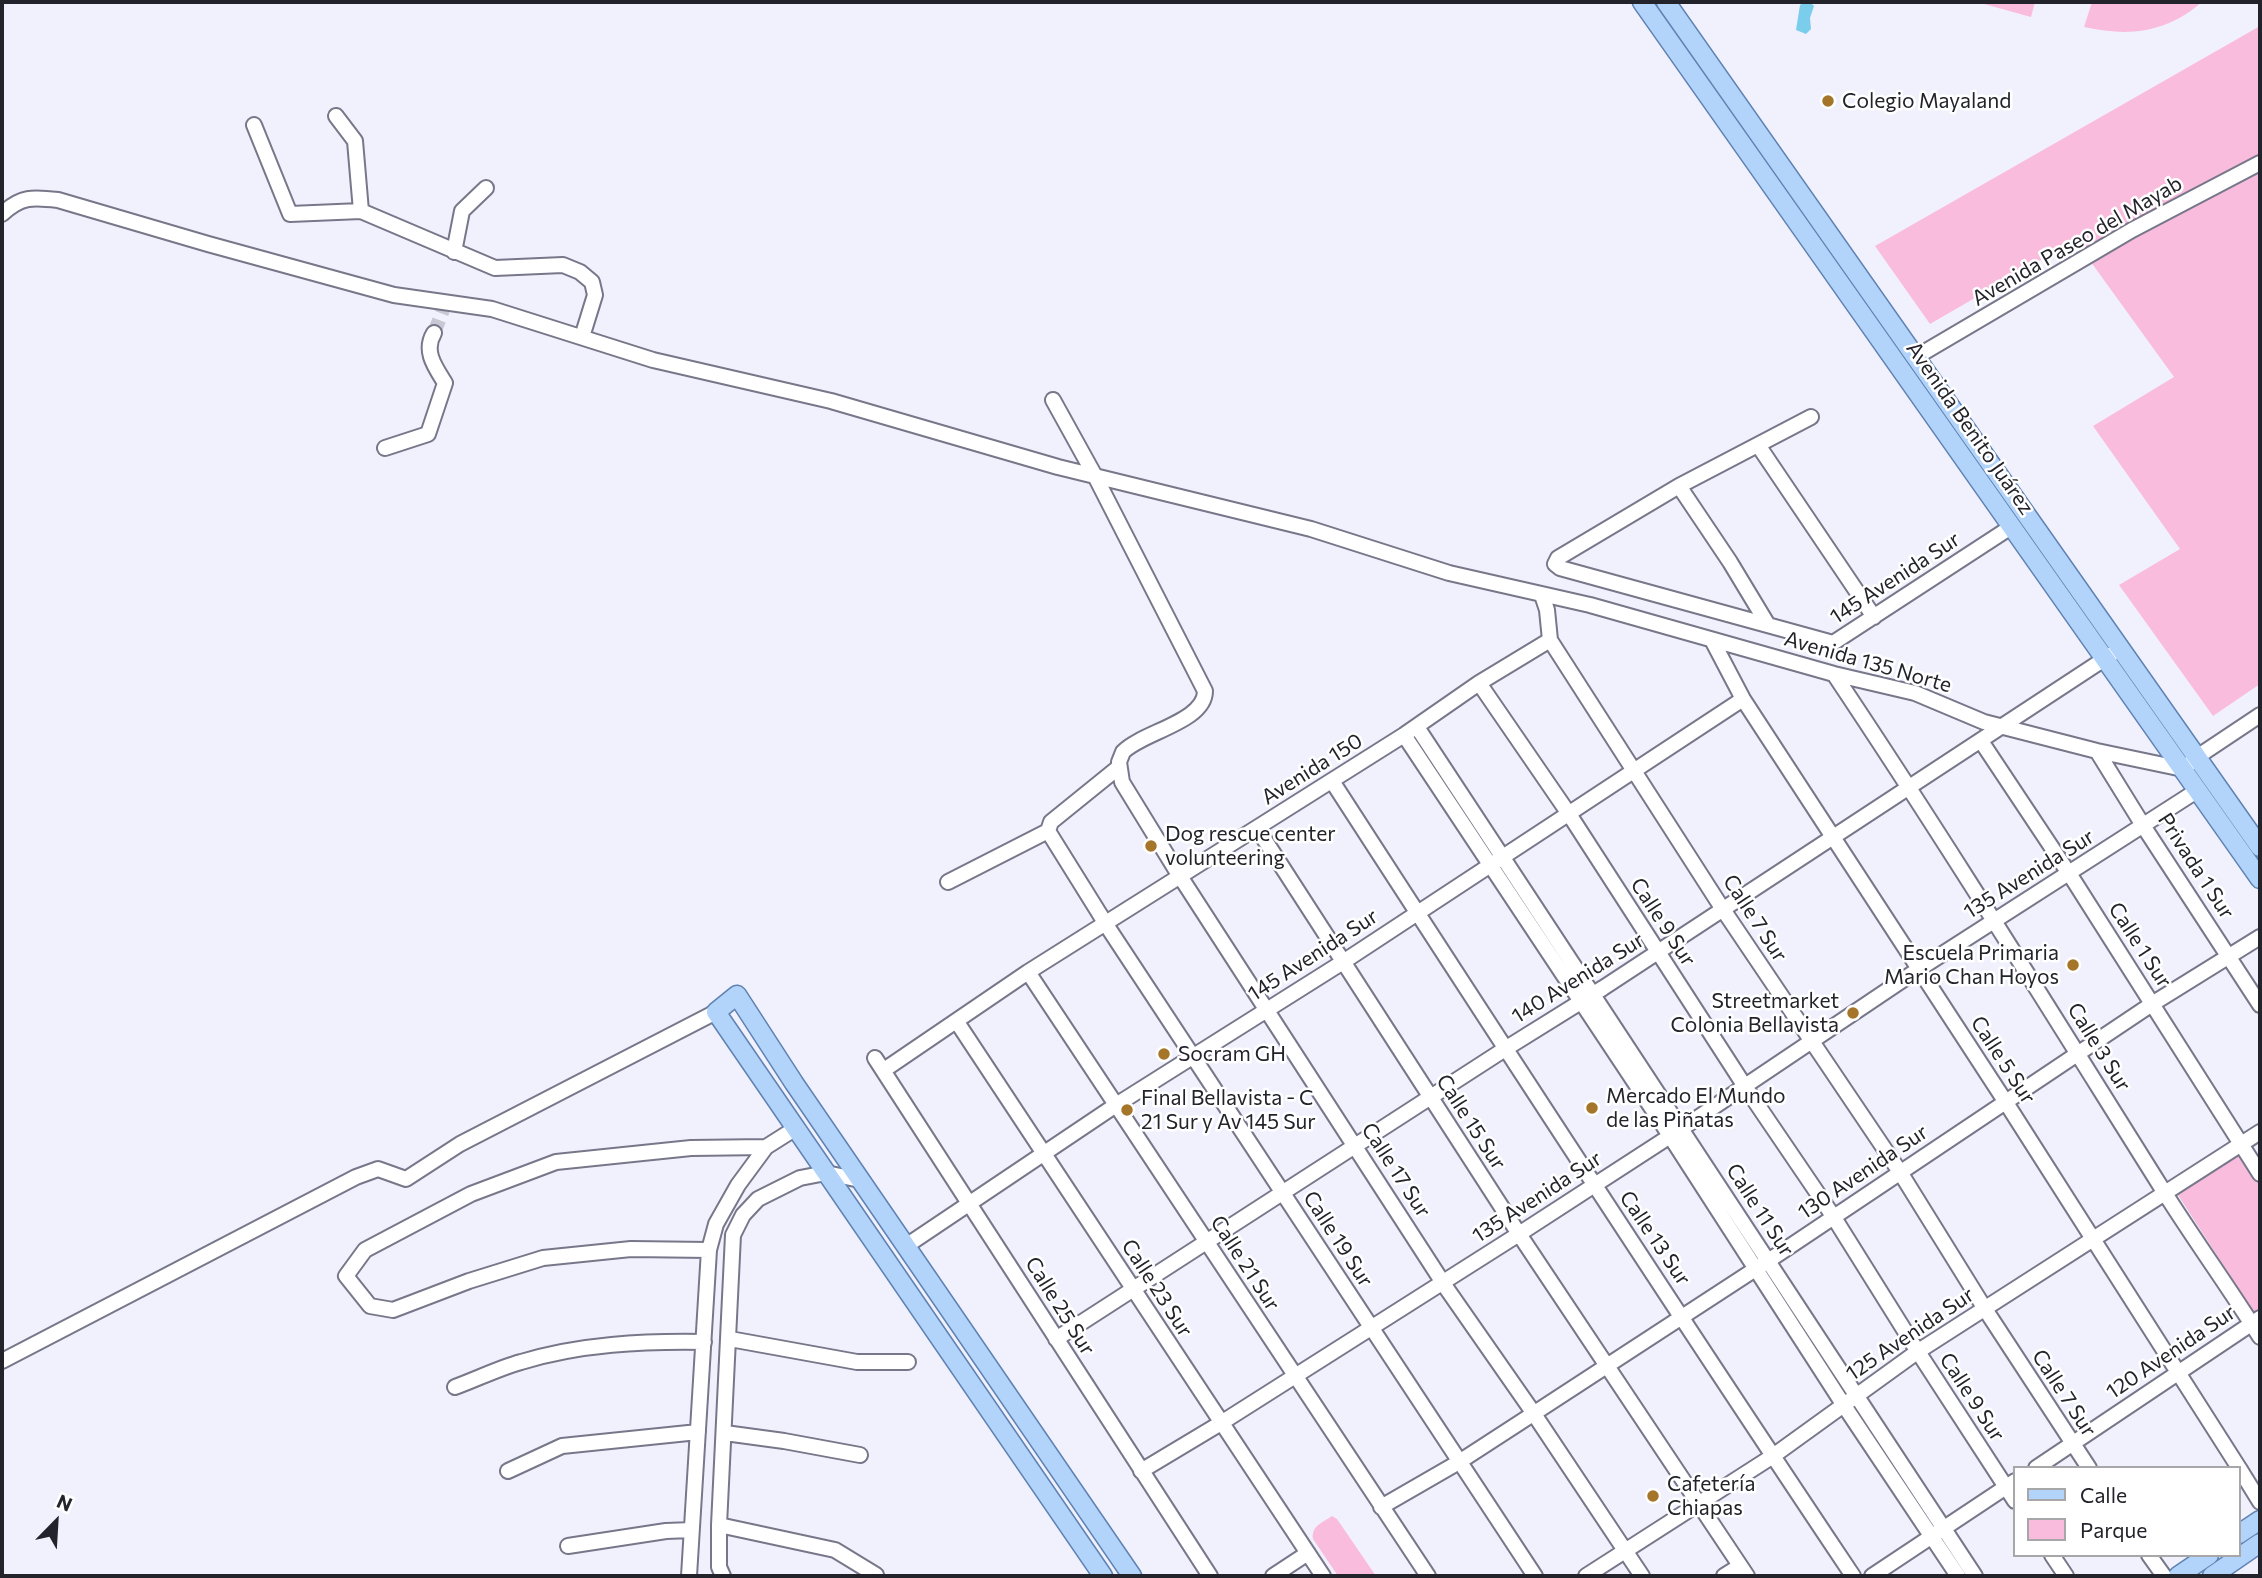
<!DOCTYPE html>
<html>
<head>
<meta charset="utf-8">
<style>
	body { margin:0 }
	#map { position:relative; width:2262px; height:1578px; overflow:hidden; background:#f1f1fe; font-family:Commissioner,sans-serif }
	canvas { display:block }
	.frame { position:absolute; inset:0; border:4px solid #23232b; pointer-events:none }
	.legend { position:absolute; left:2013px; top:1466px; width:228px; height:91px; box-sizing:border-box; background:#fff; border:2px solid #a7a7aa; margin:0; padding:9px 12px; list-style:none; font-size:21px; color:#23232b }
	.legend li { display:flex; align-items:center; gap:14px; height:35px }
	.legend b { width:35px; border:2px solid #a7a7aa }
	.north { position:absolute; left:21px; top:1487px; width:70px; height:70px; -webkit-text-stroke:5px #fff; paint-order:stroke; rotate:24deg; font-size:19px; font-weight:700; line-height:28px; text-align:center; color:#23232b }
	.north::after { content:''; display:block; margin:auto; width:24px; height:32px; background:#23232b; clip-path:polygon(50% 0,100% 100%,50% 72%,0 100%) }
</style>
</head>
<body>
<div id="map">
<canvas width="2262" height="1578"></canvas>
<div class="frame"></div>
<ul class="legend">
<li><b style="height:9px;background:#b2d3fa"></b>Calle</li>
<li><b style="height:19px;background:#f9bcdd"></b>Parque</li>
</ul>
<div class="north">N</div>
</div>
<script>
const g = document.querySelector('canvas').getContext('2d');
g.lineJoin = 'round';
function paint(path, color) { g.fillStyle = color; g.fill(path, 'evenodd'); }
function stroke(path, color, width, dash) { g.strokeStyle = color; g.lineWidth = width; g.lineCap = dash ? 'butt' : 'round'; g.setLineDash(dash || []); g.stroke(path); }
function write(font, color, halo, rows, align = 'center') {
  g.font = font + ' Commissioner,sans-serif'; g.lineWidth = 5; g.setLineDash([]); g.textBaseline = 'middle'; g.strokeStyle = halo; g.fillStyle = color; for (const [text, x, y, turn = 0] of rows) {
    g.save(); g.translate(x, y); g.rotate((+turn || 0) * Math.PI / 180); g.textAlign = isNaN(turn) ? turn : align; if (halo) g.strokeText(text, 0, 0); g.fillText(text, 0, 0); g.restore();
  }
}
paint(new Path2D(`
	M 1652,2 L 1659,2 L 1819,234 L 1814,235 Z
	M 1984,2 L 2035,2 L 2031,17 L 1984,4 Z
	M 2092,2 L 2202,2 C 2166,33 2129,37 2084,27 Z
	M 2260,26 L 2260,684 L 2213,716 L 2119,585 L 2180,549 L 2093,426 L 2174,377 L 2075,240 L 1930,324 L 1875,246 Z
	M 1849,276 L 2107,644 L 2107,647 L 1847,281 Z
	M 2243,1153 L 2260,1182 L 2260,1314 L 2256,1316 L 2178,1195 Z
	M 1332,1516 L 1337,1519 L 1376,1576 L 1338,1576 L 1313,1539 C 1311,1526 1322,1523 1332,1516 Z`), '#f9bcdd');
paint(new Path2D(`
	M 1805,2 L 1810,2 L 1814,6 L 1810,18 L 1811,29 L 1806,34 L 1796,30 L 1800,5 Z`), '#7bcdec');
stroke(new Path2D(`
	M 434,333 L 443,310`), '#c8c8d4', 14, [14, 7]);
const minor = new Path2D(`
	M 336,116 L 355,141 L 361,211
	M 254,125 L 290,214 L 361,211 L 495,268 L 563,265 L 580,272 L 592,282 L 595,295 L 582,337
	M 2,214 C 21,196 33,197 58,200 L 208,244 L 394,295 L 492,309 L 653,360 L 831,401 L 1058,467 L 1311,529 L 1449,573 L 1590,605 L 1834,674 L 1915,693 L 1984,722 L 2097,751 L 2183,769 L 2197,757 L 2260,715
	M 454,252 L 462,211 L 486,188
	M 1916,357 L 2132,230 L 2260,163
	M 1053,400 L 1095,476 L 1205,691 C 1205,722 1142,732 1123,752 L 1119,762 L 1122,782 L 1176,870 L 1447,1289 L 1530,1408 L 1642,1576
	M 1811,417 L 1679,486 L 1558,558 L 1555,564 L 1560,568 L 1833,643 L 2011,527
	M 1758,445 L 1874,617
	M 385,448 L 428,434 L 445,383 C 435,367 423,351 434,333
	M 1679,486 L 1730,562 L 1768,625
	M 1542,595 L 1547,610 L 1550,640 L 1722,908 L 1900,1172 L 1985,1309 L 2089,1468
	M 1712,640 L 1743,699 L 2005,1101 L 2239,1468
	M 1834,674 C 1947,843 2053,1015 2161,1187 C 2193,1238 2228,1286 2260,1337
	M 1479,683 L 1569,814 L 1744,1085 L 1833,1216 L 1913,1344 L 2015,1501
	M 1417,727 L 1975,1576
	M 1404,735 L 1661,1122 L 1843,1404 L 1958,1576
	M 1981,741 L 2074,881 L 2260,1174
	M 2097,751 L 2144,827 L 2260,1005
	M 1332,781 C 1504,1047 1677,1313 1853,1576
	M 1257,828 L 1519,1234 L 1747,1576
	M 1048,831 L 1109,929 L 1535,1576
	M 948,882 L 1048,831 L 1051,822 L 1119,767
	M 1028,972 L 1428,1576
	M 957,1022 L 1323,1576
	M 875,1058 L 1210,1576
	M 884,1070 L 1028,972 L 1404,735 L 1479,683 L 1550,640
	M 906,1246 L 1116,1105 L 1343,962 L 1743,699
	M 709,1250 L 631,1249 L 543,1258 L 469,1281 L 393,1310 L 370,1306 L 346,1276 L 365,1250 L 471,1194 L 556,1162 L 691,1148 L 766,1147
	M 730,1339 L 857,1362 L 908,1362
	M 1056,1339 L 1505,1049 L 1603,988 L 2112,654
	M 2,1361 L 356,1177 L 378,1169 L 406,1179 L 460,1144 L 716,1012
	M 455,1387 C 477,1379 499,1368 521,1362 C 580,1344 643,1341 704,1342
	M 725,1433 L 784,1441 L 860,1455
	M 2036,1468 L 2260,1318
	M 2239,1468 L 2260,1502
	M 508,1471 L 562,1446 L 698,1432
	M 1141,1471 L 1221,1423 L 1519,1234 L 1681,1129 L 1919,969 L 2198,790
	M 1381,1507 L 1459,1462 L 1533,1414 L 1777,1255 L 2152,1004 L 2260,937
	M 719,1525 L 835,1550 L 876,1575
	M 568,1546 L 666,1531 L 691,1530
	M 2052,1555 L 2066,1576
	M 2149,1555 L 2164,1576
	M 689,1576 L 709,1250 L 716,1224 L 738,1185 L 766,1147 L 796,1128
	M 723,1576 L 719,1567 L 719,1525 L 733,1235 L 743,1215 L 758,1199 L 800,1178 L 826,1173 L 860,1180
	M 1273,1576 L 1308,1553
	M 1586,1576 L 1773,1456 L 1917,1352 L 2260,1132
	M 1724,1576 L 1740,1566
	M 1872,1576 L 2015,1481`);
const major = new Path2D(`
	M 1642,2 L 2260,879
	M 1666,2 L 2260,847
	M 2239,1534 L 2260,1520
	M 1103,1576 L 716,1012 L 737,995 L 794,1083 L 1132,1576
	M 2178,1576 L 2209,1555
	M 2212,1576 L 2260,1543`);
stroke(minor, '#77778a', 18);
stroke(major, '#5f82b0', 21);
stroke(minor, '#fff', 14);
stroke(major, '#b2d3fa', 18);
for (const [x, y, r, color] of [
	[1828,101,7,"#a5762a"],
	[1151,846,7,"#a5762a"],
	[2073,965,7,"#a5762a"],
	[1853,1013,7,"#a5762a"],
	[1164,1054,7,"#a5762a"],
	[1592,1108,7,"#a5762a"],
	[1127,1110,7,"#a5762a"],
	[1653,1496,7,"#a5762a"]
]) { const dot = new Path2D(); dot.arc(x, y, r, 0, 2 * Math.PI); g.fillStyle = color; g.fill(dot); stroke(dot, '#fff', 2.5); }
write('21px', '#23232b', '#fff', [
	["Colegio Mayaland",1842,101],
	["Dog rescue center",1165,834],
	["volunteering",1165,858],
	["Escuela Primaria",2059,953,"right"],
	["Mario Chan Hoyos",2059,977,"right"],
	["Streetmarket",1839,1001,"right"],
	["Colonia Bellavista",1839,1025,"right"],
	["Socram GH",1178,1054],
	["Mercado El Mundo",1606,1096],
	["de las Piñatas",1606,1120],
	["Final Bellavista - C",1141,1098],
	["21 Sur y Av 145 Sur",1141,1122],
	["Cafetería",1667,1484],
	["Chiapas",1667,1508]
], 'left');
write('21px', '#23232b', '#fff', [
	["Avenida Paseo del Mayab",2077,241,-30],
	["Avenida Benito Juárez",1970,428,55],
	["145 Avenida Sur",1895,578,-33],
	["Avenida 135 Norte",1868,662,16],
	["Avenida 150",1312,769,-32],
	["Privada 1 Sur",2196,866,57],
	["135 Avenida Sur",2029,874,-32],
	["Calle 7 Sur",1755,918,57],
	["Calle 9 Sur",1663,922,57],
	["Calle 1 Sur",2140,945,57],
	["145 Avenida Sur",1313,955,-33],
	["140 Avenida Sur",1578,978,-32],
	["Calle 3 Sur",2099,1047,58],
	["Calle 5 Sur",2003,1060,57],
	["Calle 15 Sur",1471,1122,57],
	["Calle 17 Sur",1396,1170,57],
	["130 Avenida Sur",1863,1172,-34],
	["135 Avenida Sur",1537,1197,-33],
	["Calle 11 Sur",1760,1210,57],
	["Calle 13 Sur",1655,1238,56],
	["Calle 19 Sur",1338,1239,57],
	["Calle 21 Sur",1245,1263,57],
	["Calle 23 Sur",1157,1288,57],
	["Calle 25 Sur",1060,1306,58],
	["125 Avenida Sur",1910,1334,-34],
	["120 Avenida Sur",2171,1352,-34],
	["Calle 7 Sur",2064,1393,57],
	["Calle 9 Sur",1972,1397,57]
]);
</script>
</body>
</html>
